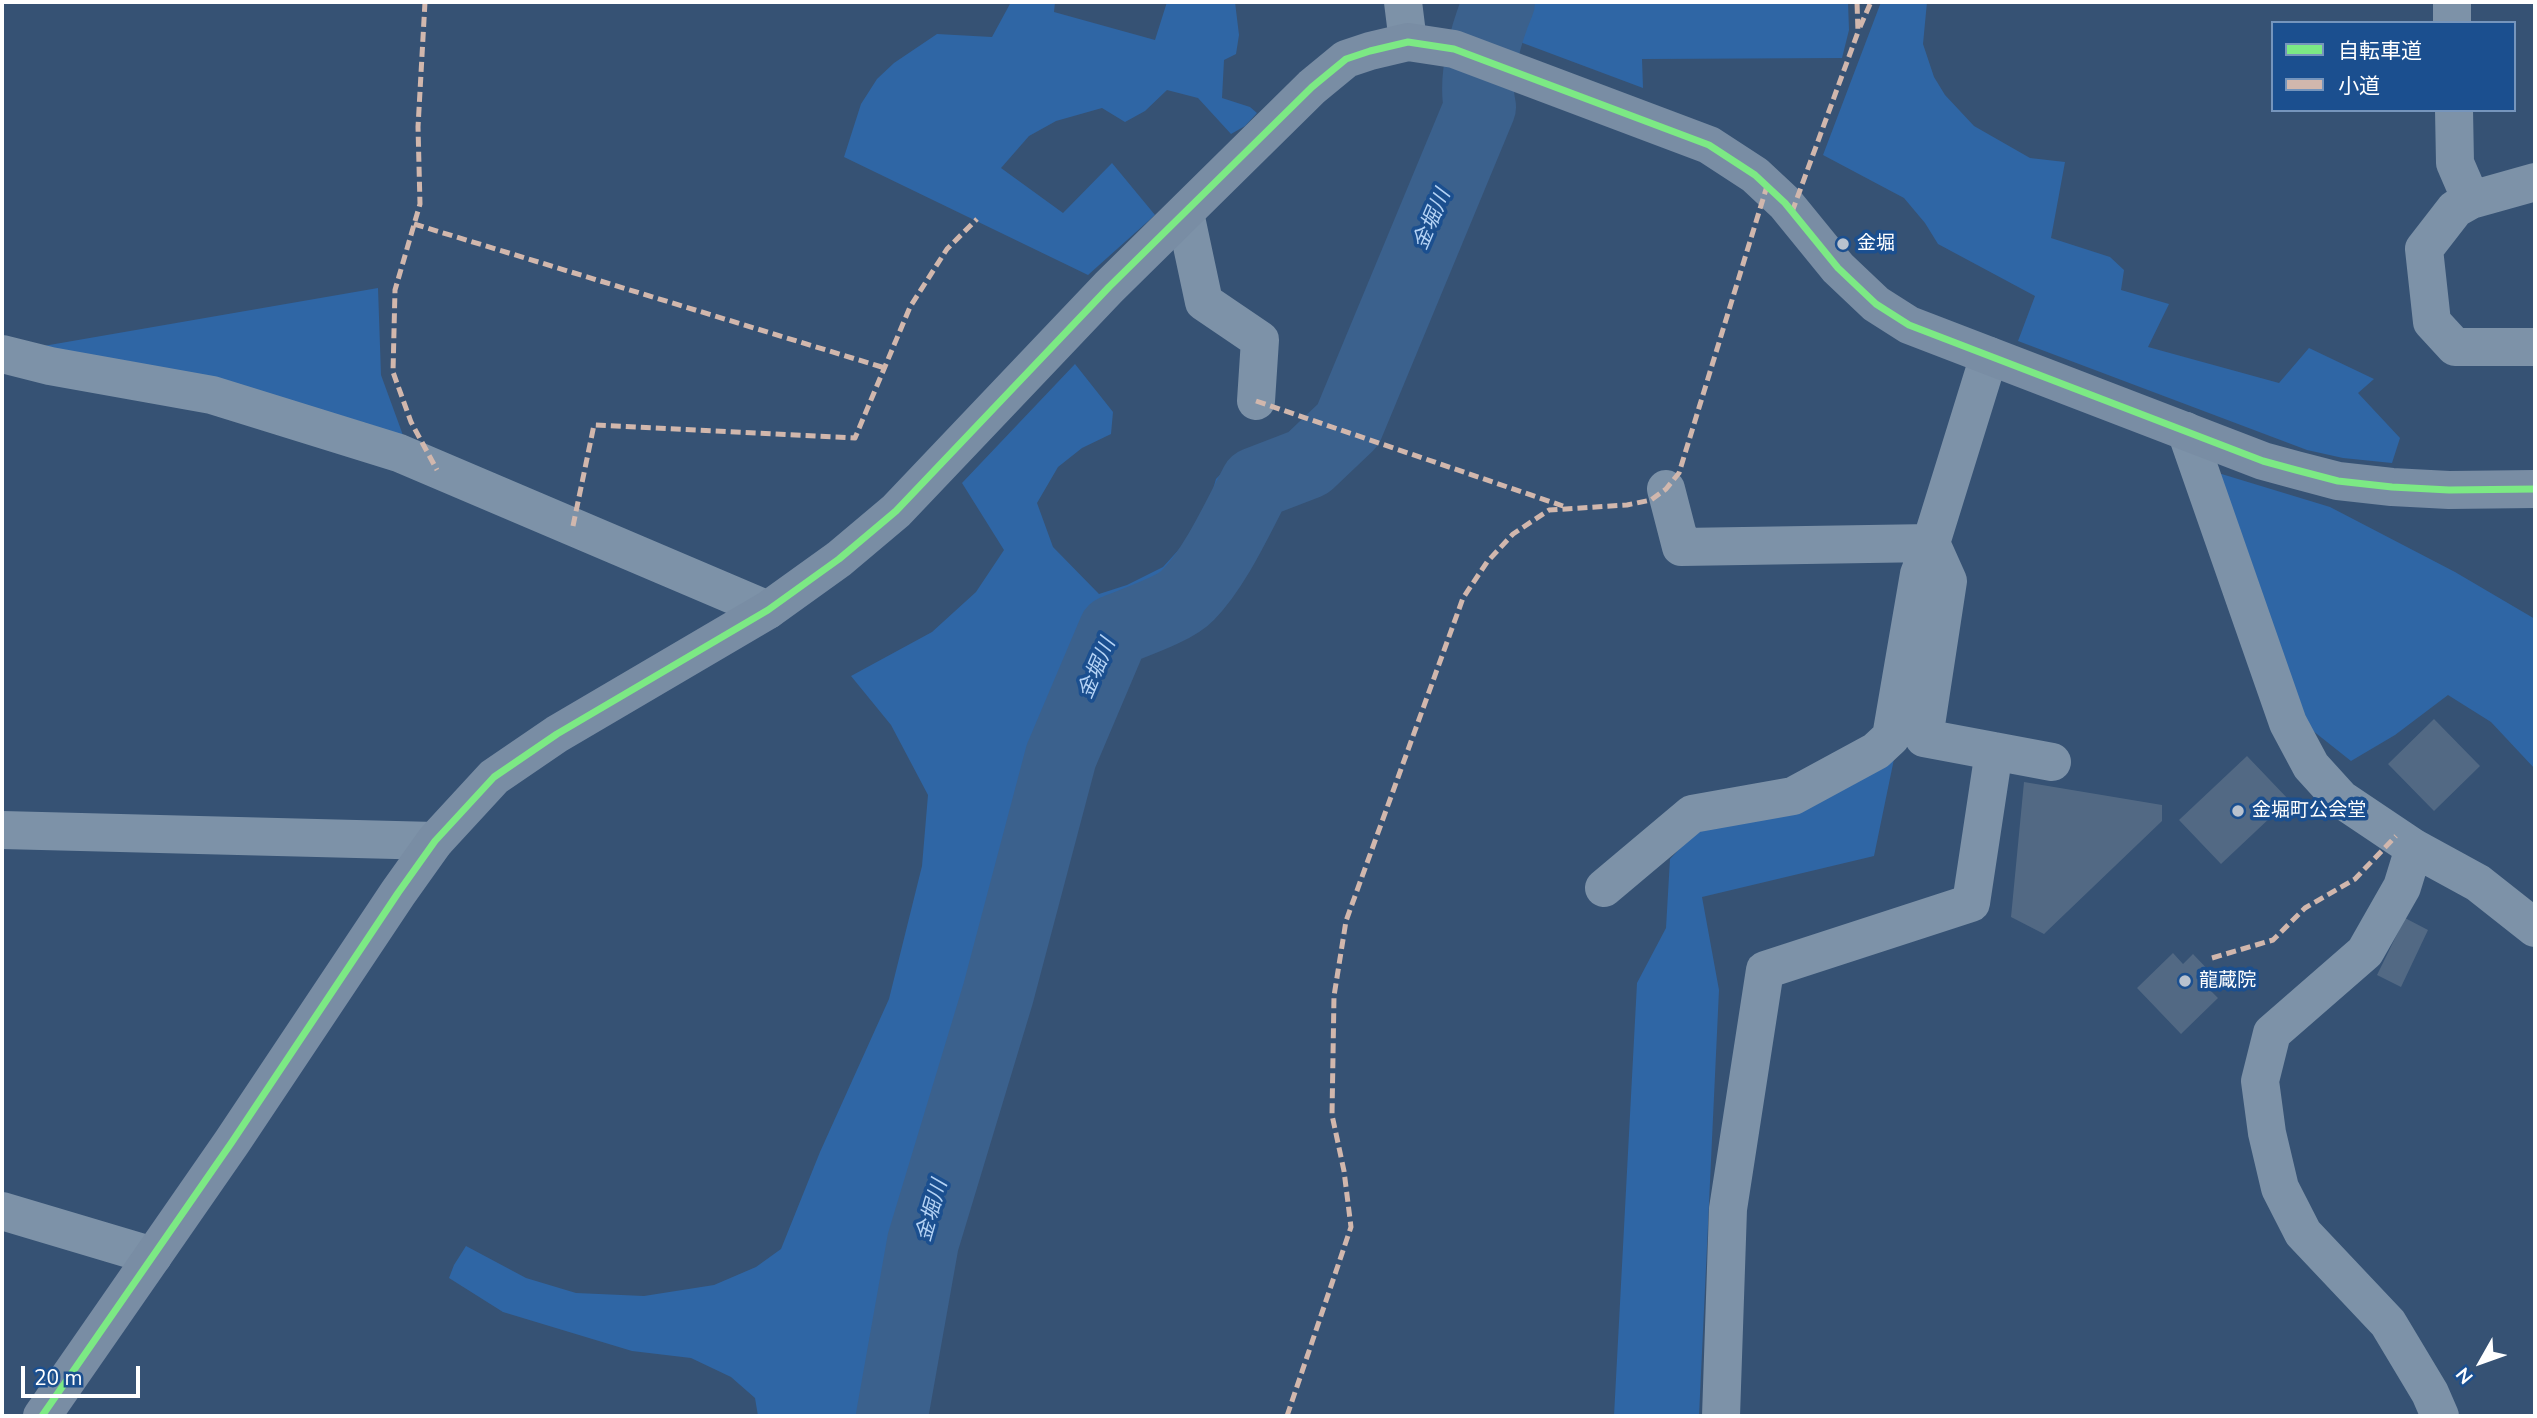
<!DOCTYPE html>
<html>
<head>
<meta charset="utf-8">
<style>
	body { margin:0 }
	#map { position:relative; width:2537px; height:1418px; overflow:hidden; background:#365274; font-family:"Nunito Sans","Noto Sans JP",sans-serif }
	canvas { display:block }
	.frame { position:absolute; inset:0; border:4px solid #fff; pointer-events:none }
	.legend { position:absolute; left:2271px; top:21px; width:245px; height:91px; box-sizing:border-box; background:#1b4f8f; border:2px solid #7695bc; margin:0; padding:9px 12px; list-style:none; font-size:21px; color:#fff }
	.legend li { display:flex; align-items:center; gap:14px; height:35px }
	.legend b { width:35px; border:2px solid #7695bc }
	.north { position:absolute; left:2446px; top:1327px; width:70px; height:70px; -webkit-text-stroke:5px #1b4f8f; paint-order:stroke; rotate:230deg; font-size:19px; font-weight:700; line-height:28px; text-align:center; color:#fff }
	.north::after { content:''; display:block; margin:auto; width:24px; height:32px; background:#fff; clip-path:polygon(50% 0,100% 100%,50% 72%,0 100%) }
	.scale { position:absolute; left:21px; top:1366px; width:119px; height:32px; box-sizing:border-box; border:4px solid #fff; border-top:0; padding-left:9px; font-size:21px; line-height:24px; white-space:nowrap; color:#fff; -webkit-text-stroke:5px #1b4f8f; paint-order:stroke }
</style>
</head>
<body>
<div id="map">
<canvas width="2537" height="1418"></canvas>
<div class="frame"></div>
<ul class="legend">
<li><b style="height:9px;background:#7ce984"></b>自転車道</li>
<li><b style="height:9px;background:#d1b7ad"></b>小道</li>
</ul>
<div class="north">N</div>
<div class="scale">20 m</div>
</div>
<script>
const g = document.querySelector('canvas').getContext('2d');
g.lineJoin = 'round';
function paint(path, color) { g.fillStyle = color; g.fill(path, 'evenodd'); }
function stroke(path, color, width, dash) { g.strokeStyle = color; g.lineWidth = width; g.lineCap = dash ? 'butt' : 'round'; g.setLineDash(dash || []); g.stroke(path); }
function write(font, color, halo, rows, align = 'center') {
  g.font = font + ' "Nunito Sans","Noto Sans JP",sans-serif'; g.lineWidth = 7; g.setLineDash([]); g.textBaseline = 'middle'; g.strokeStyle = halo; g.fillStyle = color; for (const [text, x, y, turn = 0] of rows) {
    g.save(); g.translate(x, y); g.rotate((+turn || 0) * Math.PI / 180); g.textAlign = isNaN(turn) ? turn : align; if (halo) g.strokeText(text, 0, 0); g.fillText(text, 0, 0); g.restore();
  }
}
paint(new Path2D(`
	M 1011,2 L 1055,2 L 1054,12 L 1155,40 L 1167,2 L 1235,2 L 1239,35 L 1236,54 L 1224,60 L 1222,98 L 1250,107 L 1257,113 L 1245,126 L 1231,134 L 1198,98 L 1167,90 L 1145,111 L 1125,122 L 1102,108 L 1056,121 L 1029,136 L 1001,168 L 1063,213 L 1112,163 L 1155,215 L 1088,275 L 844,157 L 861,104 L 877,79 L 894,63 L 937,34 L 992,37 Z
	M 1514,2 L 1848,2 L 1849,30 L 1842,58 L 1642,59 L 1643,88 L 1512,39 Z
	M 1881,2 L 1927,2 L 1923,44 L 1934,77 L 1945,95 L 1974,126 L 2030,158 L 2065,162 L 2051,238 L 2110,257 L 2124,270 L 2121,290 L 2169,304 L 2148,347 L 2279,383 L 2309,348 L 2374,379 L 2358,393 L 2400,438 L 2392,463 L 2343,458 L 2307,450 L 2018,341 L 2035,296 L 1938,244 L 1925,223 L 1904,198 L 1823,155 Z
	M 378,288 L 381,375 L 404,438 L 32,348 Z
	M 1075,364 L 1113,412 L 1111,434 L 1082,448 L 1058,467 L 1037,503 L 1053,547 L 1099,594 L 1127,585 L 1163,567 L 1203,523 L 1216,479 L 1235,459 L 1247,466 L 1250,477 L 1182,589 L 1102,628 L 1048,756 L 989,992 L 907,1243 L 879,1416 L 758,1416 L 755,1398 L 731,1377 L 691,1358 L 632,1351 L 503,1312 L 449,1278 L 454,1265 L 466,1246 L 526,1278 L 576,1293 L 644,1296 L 714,1285 L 756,1267 L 781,1249 L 820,1152 L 889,999 L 922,866 L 928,795 L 891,725 L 851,676 L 932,632 L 976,592 L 1004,550 L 962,483 Z
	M 2215,472 L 2330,507 L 2455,572 L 2535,619 L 2535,769 L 2491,722 L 2448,695 L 2395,735 L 2351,761 L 2293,715 Z
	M 1894,759 L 1874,856 L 1702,897 L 1719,990 L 1699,1416 L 1614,1416 L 1637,983 L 1666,928 L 1670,859 L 1701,826 Z`), '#2f66a5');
stroke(new Path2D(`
	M 892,1416 L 923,1242 L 998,994 L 1061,756 L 1114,631 C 1133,623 1175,609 1188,595 C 1215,568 1238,517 1256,483 L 1308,463 L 1348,425 L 1480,107 C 1473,77 1487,30 1499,2`), '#3b618d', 72);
paint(new Path2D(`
	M 2434,719 L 2480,766 L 2434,811 L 2388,764 Z
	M 2247,756 L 2289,800 L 2221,864 L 2179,820 Z
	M 2024,782 L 2162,805 L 2162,821 L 2044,934 L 2011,917 Z
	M 2405,918 L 2428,930 L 2401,987 L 2377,975 Z
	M 2173,953 L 2183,964 L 2193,954 L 2213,975 L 2204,984 L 2218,998 L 2181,1034 L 2137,988 Z`), '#526984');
stroke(new Path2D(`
	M 1403,2 L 1408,42
	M 2452,2 L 2452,23
	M 2454,110 L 2455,163 L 2471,200
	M 2535,182 L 2471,200 L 2455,209 L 2424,249 L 2432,322 L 2455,347 L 2535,347
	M 1185,213 L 1204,302 L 1260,340 L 1256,401
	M 2,354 L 50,366 L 212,395 L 399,453 L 768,610
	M 2186,431 L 2288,723 L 2311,766 L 2341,799 L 2414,848 L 2478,883 L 2535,928
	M 1666,489 L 1681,547 L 1931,543 L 1948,581 L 1924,738 L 2052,762
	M 2,830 L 435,841
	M 2414,848 L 2402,887 L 2365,952 L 2272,1033 L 2260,1081 L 2267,1133 L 2280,1188 L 2303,1233 L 2388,1323 L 2430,1393 L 2440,1416
	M 1604,888 L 1692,814 L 1793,796 L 1876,751 L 1891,737 L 1919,574 L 1931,543 L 1989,356
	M 2,1211 L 153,1256
	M 1721,1416 L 1728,1209 L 1765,970 L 1971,903 L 1994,751`), '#7d92a8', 38);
stroke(new Path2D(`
	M 42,1416 L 232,1142 L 398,893 L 435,841 L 494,777 L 557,734 L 768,610 L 839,559 L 896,511 L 1109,287 L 1312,87 L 1346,59 L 1370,51 L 1408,42 L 1454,49 L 1709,145 L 1755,175 L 1785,203 L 1838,268 L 1876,304 L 1909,325 L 2263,461 L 2296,470 L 2338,481 L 2392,487 L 2449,490 L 2535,489`), '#798da4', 38);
stroke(new Path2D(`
	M 425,2 L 418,127 L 420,204 L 395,290 L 393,372 L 411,422 L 437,470
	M 1860,27 L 1871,2
	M 1792,212 L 1858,32 L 1857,2
	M 414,224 L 885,368
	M 1256,401 L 1563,506
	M 573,526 L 594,425 L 855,438 L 910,307 L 947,249 L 977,219
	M 2212,958 L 2273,940 L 2305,908 L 2355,879 L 2396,836
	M 1287,1416 L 1351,1227 L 1344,1171 L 1332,1115 L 1334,996 L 1346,921 L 1463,598 L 1487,562 L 1513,534 L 1549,510 L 1627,505 L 1651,500 L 1666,489 L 1679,473 L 1767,186`), '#d1b7ad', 5, [10, 5]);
stroke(new Path2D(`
	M 42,1416 L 232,1142 L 398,893 L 435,841 L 494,777 L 557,734 L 768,610 L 839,559 L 896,511 L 1109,287 L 1312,87 L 1346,59 L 1370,51 L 1408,42 L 1454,49 L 1709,145 L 1755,175 L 1785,203 L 1838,268 L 1876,304 L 1909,325 L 2263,461 L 2296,470 L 2338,481 L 2392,487 L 2449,490 L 2535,489`), '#7ce984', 7);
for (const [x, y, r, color] of [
	[1843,244,7,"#b9c2ce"],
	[2238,811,7,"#b9c2ce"],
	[2185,981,7,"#b9c2ce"]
]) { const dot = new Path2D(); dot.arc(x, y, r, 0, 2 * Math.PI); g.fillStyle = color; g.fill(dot); stroke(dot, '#1b4f8f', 2.5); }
write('19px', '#fff', '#1b4f8f', [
	["金堀",1857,244],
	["金堀町公会堂",2252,811],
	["龍蔵院",2199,981]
], 'left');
write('italic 21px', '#b5d3f5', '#1b4f8f', [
	["金堀川",1433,220,-67],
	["金堀川",1098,669,-67],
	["金堀川",933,1211,-74]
]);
</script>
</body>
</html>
